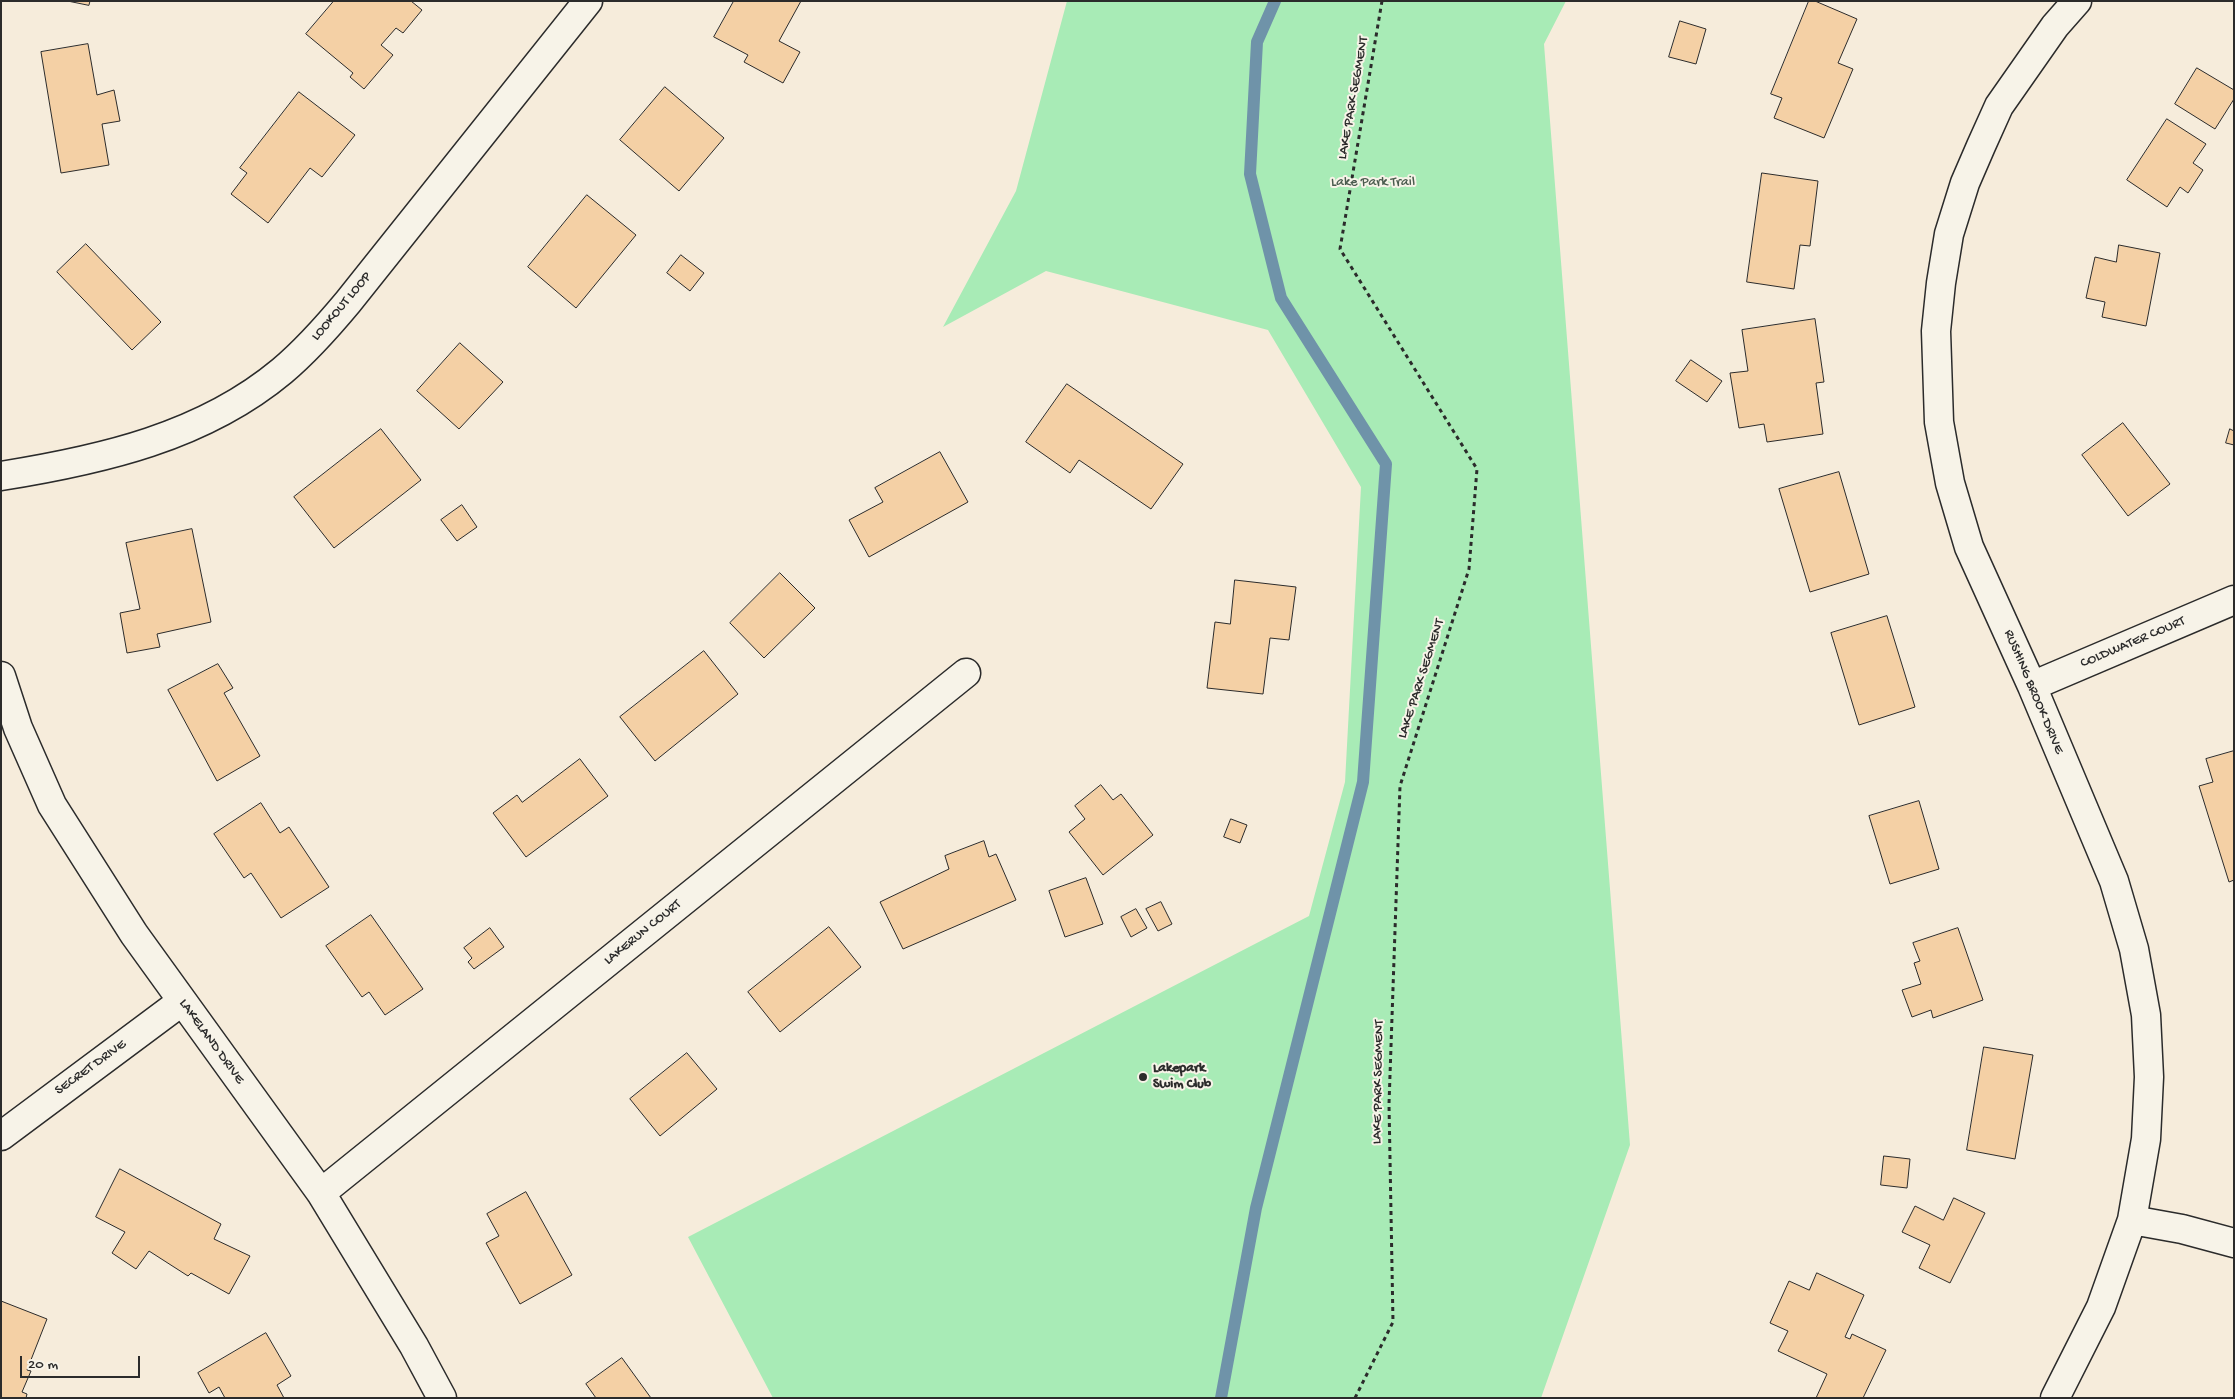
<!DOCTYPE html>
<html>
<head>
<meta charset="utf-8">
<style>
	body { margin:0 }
	#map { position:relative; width:2235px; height:1399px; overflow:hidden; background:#f6ecdb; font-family:"Gochi Hand",sans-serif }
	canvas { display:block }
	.frame { position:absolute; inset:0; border:2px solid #2b2b2b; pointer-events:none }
	.scale { position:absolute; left:20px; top:1356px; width:120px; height:22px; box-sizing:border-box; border:2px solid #2b2b2b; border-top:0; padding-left:6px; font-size:15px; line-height:18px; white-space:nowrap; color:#2b2b2b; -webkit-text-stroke:4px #f7f3e8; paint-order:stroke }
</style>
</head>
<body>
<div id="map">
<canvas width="2235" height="1399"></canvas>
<div class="frame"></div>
<div class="scale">20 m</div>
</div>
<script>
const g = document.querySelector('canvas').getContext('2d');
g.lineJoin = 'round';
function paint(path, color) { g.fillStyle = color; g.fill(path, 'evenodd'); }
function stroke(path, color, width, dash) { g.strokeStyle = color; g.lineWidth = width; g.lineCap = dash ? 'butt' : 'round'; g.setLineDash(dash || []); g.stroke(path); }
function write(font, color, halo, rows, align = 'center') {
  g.font = font + ' "Gochi Hand",sans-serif'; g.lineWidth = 4; g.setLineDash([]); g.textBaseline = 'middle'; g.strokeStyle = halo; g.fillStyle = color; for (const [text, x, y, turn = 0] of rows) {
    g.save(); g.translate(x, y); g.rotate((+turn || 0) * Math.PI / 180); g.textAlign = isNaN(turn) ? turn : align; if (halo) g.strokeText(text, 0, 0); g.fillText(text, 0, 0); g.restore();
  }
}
paint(new Path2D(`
	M 1067,1 L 1566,1 L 1544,44 L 1630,1145 L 1541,1398 L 773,1398 L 688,1237 L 1309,916 L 1345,782 L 1361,487 L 1268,330 L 1046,271 L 943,327 L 1016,191 Z`), '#a8ebb6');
stroke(new Path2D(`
	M 1221,1398 L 1256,1208 L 1363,782 L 1386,464 L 1281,298 L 1250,174 L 1257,42 L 1275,1`), '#6f93a9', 12);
const building = new Path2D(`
	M 68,1 L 90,1 L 89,5 Z
	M 334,1 L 411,1 L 422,10 L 403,33 L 396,28 L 381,45 L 393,55 L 364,89 L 350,77 L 353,73 L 306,34 Z
	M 734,1 L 801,1 L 779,41 L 800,52 L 783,83 L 744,62 L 748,55 L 714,37 Z
	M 1809,1 L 1815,1 L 1857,19 L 1838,63 L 1853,69 L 1824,138 L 1774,118 L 1782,98 L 1771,94 Z
	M 1680,21 L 1706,29 L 1696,64 L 1669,57 Z
	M 88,44 L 97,95 L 114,90 L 120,121 L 102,124 L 109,165 L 61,173 L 41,52 Z
	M 2197,68 L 2234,90 L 2234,99 L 2215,129 L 2175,104 Z
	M 665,87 L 724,138 L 679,191 L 620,140 Z
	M 299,92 L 355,135 L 322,177 L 310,168 L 268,223 L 231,194 L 247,173 L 240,168 Z
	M 2167,119 L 2206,144 L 2193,163 L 2203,170 L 2188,193 L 2180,187 L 2167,207 L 2127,180 Z
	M 1762,173 L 1818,181 L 1810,246 L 1800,245 L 1794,289 L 1747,282 Z
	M 587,195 L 636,235 L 576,308 L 528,267 Z
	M 86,244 L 161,322 L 132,350 L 57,272 Z
	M 2119,245 L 2160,253 L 2146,326 L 2102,317 L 2105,302 L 2086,298 L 2095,257 L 2116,262 Z
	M 681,255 L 704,273 L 690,291 L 667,273 Z
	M 1815,319 L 1824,382 L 1816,383 L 1823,434 L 1767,442 L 1764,424 L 1739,428 L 1730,373 L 1748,371 L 1742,330 Z
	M 460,343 L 503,382 L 459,429 L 417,391 Z
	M 1691,360 L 1722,381 L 1707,402 L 1676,381 Z
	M 1067,384 L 1183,464 L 1151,509 L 1079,460 L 1070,473 L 1026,442 Z
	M 2123,423 L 2170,484 L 2128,516 L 2082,455 Z
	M 381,429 L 421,480 L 334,548 L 294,497 Z
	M 2230,429 L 2234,431 L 2234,445 L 2226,443 Z
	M 940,452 L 968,502 L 869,557 L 849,520 L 883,502 L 875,488 Z
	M 1839,472 L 1869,574 L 1810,592 L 1779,489 Z
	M 462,505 L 477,527 L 457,541 L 441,520 Z
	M 192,529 L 211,622 L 157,634 L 160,647 L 127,653 L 120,613 L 140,609 L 126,543 Z
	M 780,573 L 815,608 L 764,658 L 730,623 Z
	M 1235,580 L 1296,587 L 1289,640 L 1270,638 L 1263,694 L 1207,688 L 1215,622 L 1230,624 Z
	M 1887,616 L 1915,707 L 1859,725 L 1831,633 Z
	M 704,651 L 738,694 L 655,761 L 620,717 Z
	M 218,664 L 233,688 L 224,693 L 260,756 L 217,781 L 168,690 Z
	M 2234,751 L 2234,880 L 2229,882 L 2199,786 L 2213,782 L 2206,759 Z
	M 580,759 L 608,796 L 526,857 L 493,813 L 517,795 L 522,802 Z
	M 1101,785 L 1113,800 L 1121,794 L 1153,835 L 1103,875 L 1069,832 L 1085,819 L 1075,806 Z
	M 1919,801 L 1939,869 L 1890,884 L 1869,816 Z
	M 261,803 L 280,833 L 289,827 L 329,887 L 281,918 L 251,873 L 244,878 L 214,834 Z
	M 1231,819 L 1247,825 L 1240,843 L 1224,837 Z
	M 984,841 L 989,857 L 996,854 L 1016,900 L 903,949 L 880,902 L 949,869 L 945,856 Z
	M 1086,878 L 1103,924 L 1065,937 L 1049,891 Z
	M 1161,902 L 1172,924 L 1158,931 L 1146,909 Z
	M 1136,909 L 1147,928 L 1131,937 L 1121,917 Z
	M 371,915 L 423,989 L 385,1015 L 369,992 L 362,997 L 326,946 Z
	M 829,927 L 861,967 L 780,1032 L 748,992 Z
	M 490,928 L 504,947 L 474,969 L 468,962 L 472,958 L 464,948 Z
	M 1958,928 L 1983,1000 L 1933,1018 L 1931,1010 L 1912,1017 L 1902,990 L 1921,984 L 1914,963 L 1920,961 L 1913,943 Z
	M 1984,1047 L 2033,1055 L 2015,1159 L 1967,1150 Z
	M 687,1053 L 717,1089 L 660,1136 L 630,1099 Z
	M 1884,1156 L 1910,1159 L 1907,1188 L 1881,1185 Z
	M 120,1169 L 221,1224 L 214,1239 L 250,1256 L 229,1294 L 191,1273 L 188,1276 L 149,1251 L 136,1269 L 112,1253 L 125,1232 L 96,1217 Z
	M 526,1192 L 572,1275 L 520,1304 L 486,1243 L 499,1236 L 487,1214 Z
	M 1954,1198 L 1985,1213 L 1950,1283 L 1919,1268 L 1930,1245 L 1902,1232 L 1915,1206 L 1943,1220 Z
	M 1817,1273 L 1864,1295 L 1845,1337 L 1850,1339 L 1852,1334 L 1886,1350 L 1863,1398 L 1816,1398 L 1827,1374 L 1778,1351 L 1788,1331 L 1770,1323 L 1789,1281 L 1809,1290 Z
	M 1,1301 L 47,1319 L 27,1370 L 31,1371 L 22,1392 L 27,1394 L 26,1398 L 1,1398 Z
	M 266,1333 L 291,1376 L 277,1385 L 284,1398 L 225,1398 L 219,1387 L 209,1393 L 198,1373 Z
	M 622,1358 L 651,1398 L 596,1398 L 586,1384 Z`);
paint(building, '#f4d0a5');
stroke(building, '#2b2b2b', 1);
const minor = new Path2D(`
	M 1,476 C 101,460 203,437 282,371 C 307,350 328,326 348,302 L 588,1
	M 1,676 L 18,728 L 52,805 L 134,934 L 321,1193 L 414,1346 L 442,1398
	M 2032,686 L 2234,600
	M 1,1136 L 181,1002
	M 321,1193 L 966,673
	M 2132,1220 L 2182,1229 L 2234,1243
	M 2055,1398 L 2101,1307 L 2132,1220 L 2146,1139 L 2149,1077 L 2146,1015 L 2134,949 L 2114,881 L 2032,686 L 1969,547 L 1950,483 L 1939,422 L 1936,331 L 1941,283 L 1949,234 L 1965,183 L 1981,146 L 1999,106 L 2055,26 L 2077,1`);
stroke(minor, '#2b2b2b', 31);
stroke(new Path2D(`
	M 1355,1398 L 1393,1322 L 1389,1104 L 1400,786 L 1469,569 L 1477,469 L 1340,249 L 1382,1`), '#2b2b2b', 3, [4, 4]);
stroke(minor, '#f7f3e8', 28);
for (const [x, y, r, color] of [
	[1143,1077,5,"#2b2b2b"]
]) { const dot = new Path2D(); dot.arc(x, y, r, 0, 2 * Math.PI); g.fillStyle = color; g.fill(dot); stroke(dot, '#f7f3e8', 2); }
write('14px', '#2b2b2b', '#f7f3e8', [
	["LAKE PARK SEGMENT",1354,98,-80],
	["LOOKOUT LOOP",342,307,-50],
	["COLDWATER COURT",2133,643,-23],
	["LAKE PARK SEGMENT",1422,679,-72],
	["RUSHING BROOK DRIVE",2033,692,67],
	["LAKERUN COURT",643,933,-39],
	["LAKELAND DRIVE",211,1042,54],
	["SECRET DRIVE",91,1068,-36],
	["LAKE PARK SEGMENT",1379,1082,-89]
]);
write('14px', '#4a5b4e', '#f7f3e8', [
	["Lake Park Trail",1373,183]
]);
write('bold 14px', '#2b2b2b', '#f7f3e8', [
	["Lakepark",1153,1069],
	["Swim Club",1153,1085]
], 'left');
</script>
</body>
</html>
